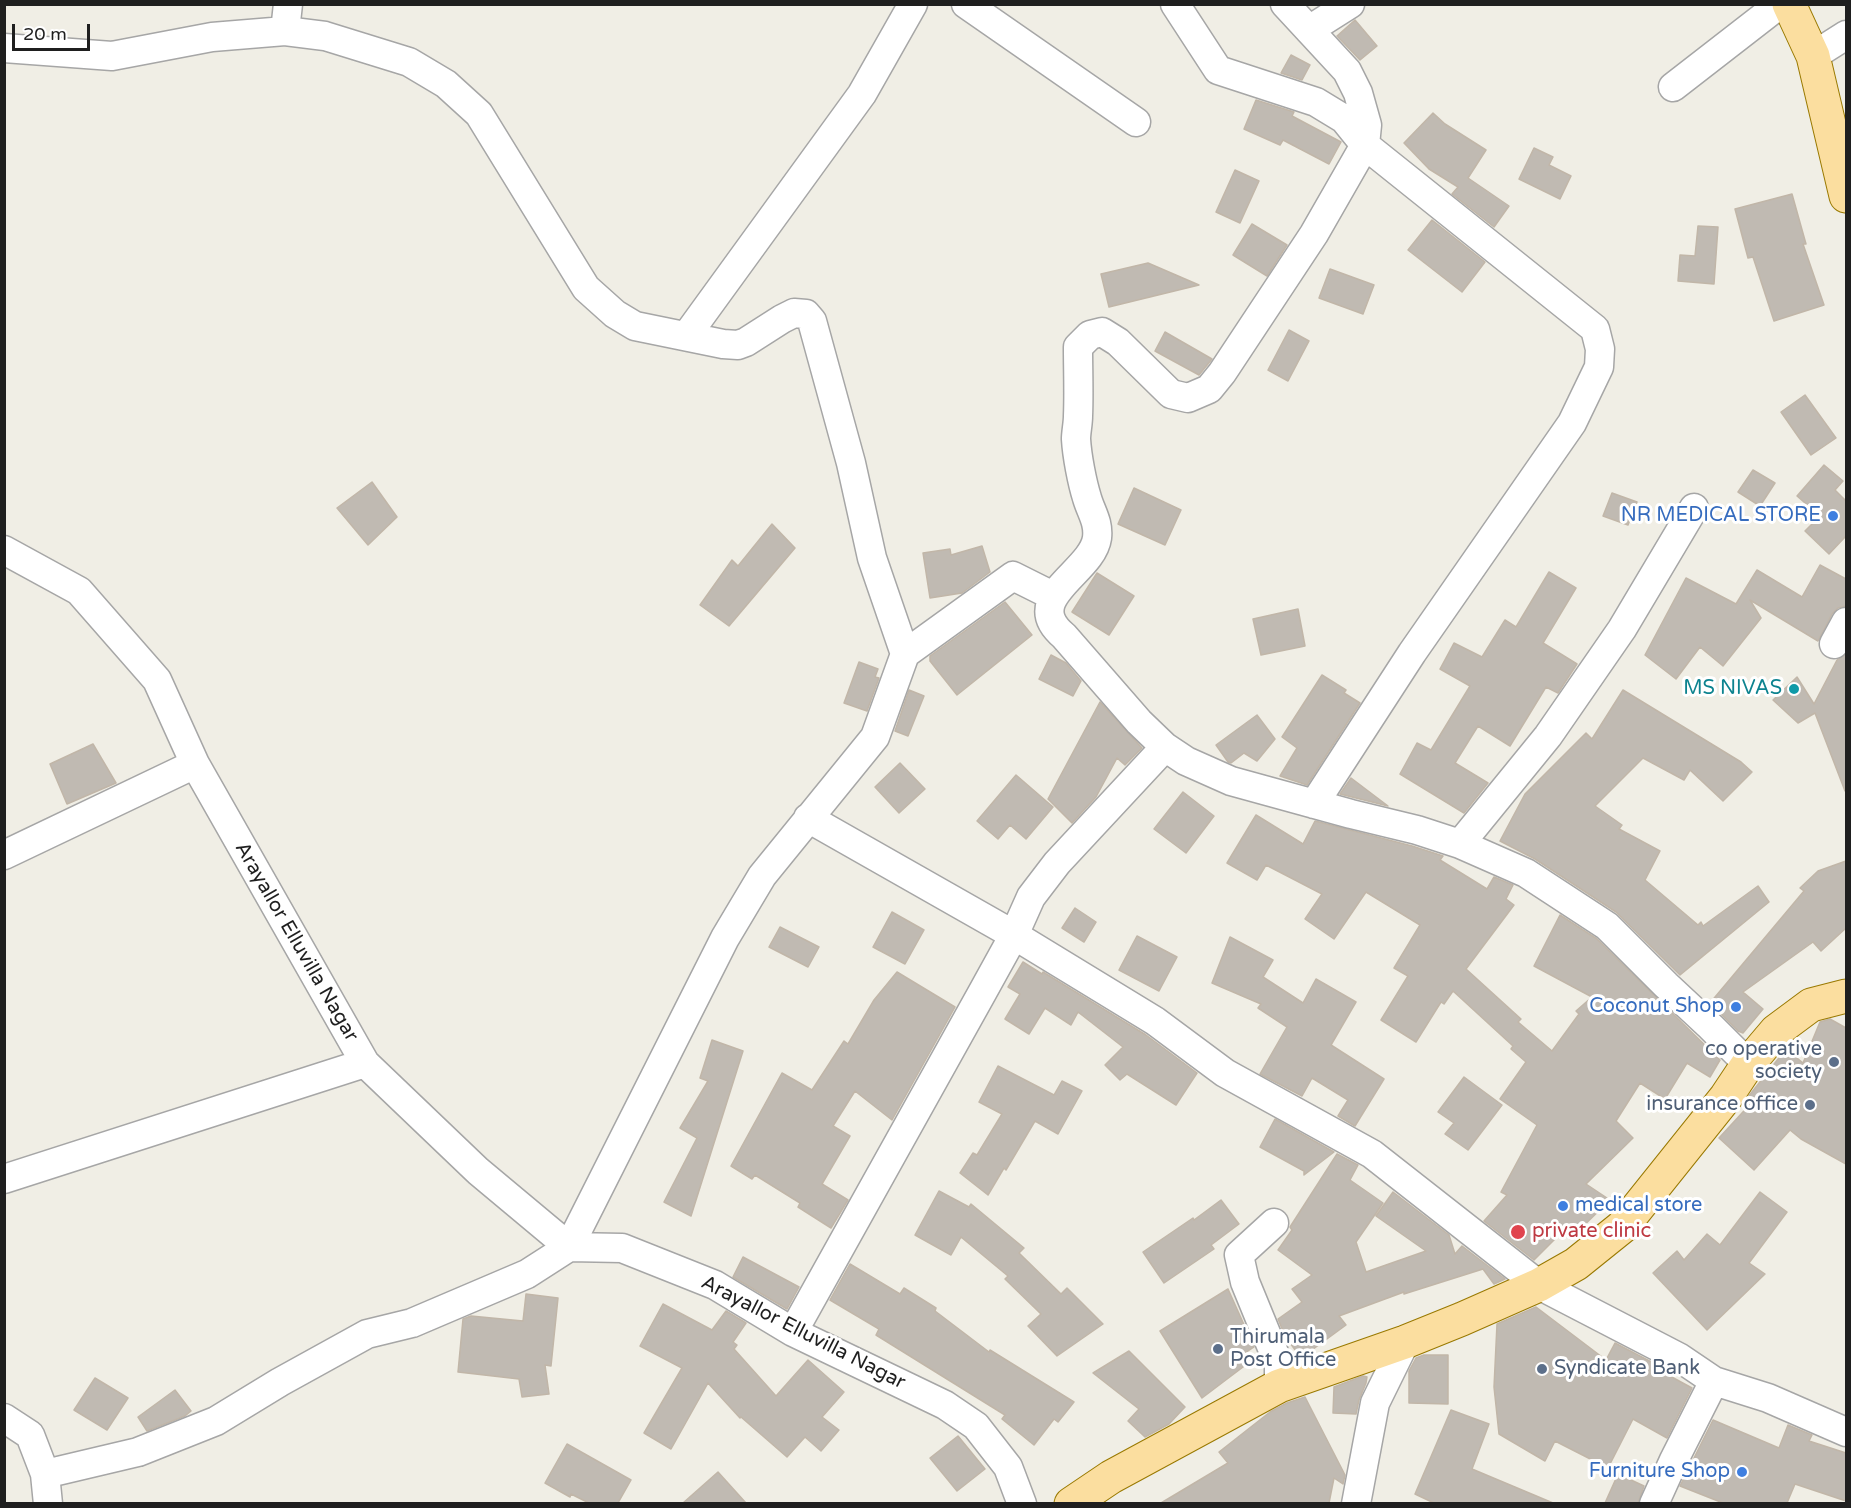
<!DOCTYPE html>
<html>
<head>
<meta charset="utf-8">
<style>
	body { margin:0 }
	#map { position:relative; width:1851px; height:1508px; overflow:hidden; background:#f0eee5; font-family:"Varela Round",sans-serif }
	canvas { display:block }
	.frame { position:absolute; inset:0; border:6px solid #1f1f1f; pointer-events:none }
	.scale { position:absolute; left:12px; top:24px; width:78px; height:27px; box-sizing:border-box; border:3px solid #1f1f1f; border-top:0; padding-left:8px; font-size:18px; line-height:21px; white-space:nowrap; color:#1f1f1f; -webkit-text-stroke:4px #fff; paint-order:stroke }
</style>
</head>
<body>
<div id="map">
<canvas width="1851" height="1508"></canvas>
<div class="frame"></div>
<div class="scale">20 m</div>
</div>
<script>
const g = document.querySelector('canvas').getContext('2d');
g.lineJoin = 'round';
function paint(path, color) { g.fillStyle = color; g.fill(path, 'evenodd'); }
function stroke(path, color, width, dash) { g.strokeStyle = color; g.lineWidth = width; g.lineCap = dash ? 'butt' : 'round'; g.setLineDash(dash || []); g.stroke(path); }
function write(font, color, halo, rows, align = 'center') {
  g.font = font + ' "Varela Round",sans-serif'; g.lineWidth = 6; g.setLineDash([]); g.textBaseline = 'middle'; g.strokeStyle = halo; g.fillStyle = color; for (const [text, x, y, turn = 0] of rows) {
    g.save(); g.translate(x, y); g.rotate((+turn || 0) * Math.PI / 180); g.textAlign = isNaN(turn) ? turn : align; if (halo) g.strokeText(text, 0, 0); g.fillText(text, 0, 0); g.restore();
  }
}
const building = new Path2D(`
	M 1355,20 L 1377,46 L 1360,60 L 1337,36 Z
	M 1291,55 L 1310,65 L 1302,80 L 1281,73 Z
	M 1256,100 L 1294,112 L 1292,116 L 1341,142 L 1329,164 L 1283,140 L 1280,145 L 1244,129 Z
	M 1433,113 L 1445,124 L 1486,150 L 1468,178 L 1509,206 L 1494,227 L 1452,194 L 1458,187 L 1429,169 L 1404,143 Z
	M 1534,148 L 1553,157 L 1549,165 L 1571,176 L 1560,199 L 1519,179 Z
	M 1235,170 L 1259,181 L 1240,223 L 1216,212 Z
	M 1792,194 L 1806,244 L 1803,244 L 1824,305 L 1774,321 L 1753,257 L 1748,258 L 1735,209 Z
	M 1432,220 L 1485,262 L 1462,292 L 1408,250 Z
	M 1252,224 L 1287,245 L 1267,276 L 1233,255 Z
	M 1698,226 L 1718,227 L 1714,284 L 1678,281 L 1680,255 L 1695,256 Z
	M 1148,263 L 1199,285 L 1109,307 L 1101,274 Z
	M 1330,269 L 1374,285 L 1363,314 L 1319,298 Z
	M 1289,330 L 1309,341 L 1288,381 L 1268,370 Z
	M 1165,332 L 1212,359 L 1199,375 L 1155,351 Z
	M 1805,395 L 1836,438 L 1811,455 L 1781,412 Z
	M 1824,465 L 1843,481 L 1835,490 L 1846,501 L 1846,536 L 1829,554 L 1805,531 L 1820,516 L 1797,496 Z
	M 1753,470 L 1775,483 L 1760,506 L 1738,492 Z
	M 372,482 L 397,517 L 368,545 L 337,508 Z
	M 1134,488 L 1181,510 L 1165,545 L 1118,524 Z
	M 1612,493 L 1637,502 L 1628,525 L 1603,516 Z
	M 772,524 L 795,548 L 729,626 L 700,605 L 732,560 L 738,566 Z
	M 982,546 L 990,572 L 962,593 L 930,598 L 923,553 L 950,549 L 951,555 Z
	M 1820,565 L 1846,579 L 1846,606 L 1838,608 L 1832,614 L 1818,641 L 1750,600 L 1761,618 L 1723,666 L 1700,647 L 1676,679 L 1645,655 L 1686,578 L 1736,604 L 1757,570 L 1802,597 Z
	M 1549,572 L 1576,588 L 1543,643 L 1577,664 L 1558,693 L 1546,687 L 1510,746 L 1478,726 L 1455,763 L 1488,783 L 1464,813 L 1400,774 L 1417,743 L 1431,750 L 1470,686 L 1440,669 L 1454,643 L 1482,657 L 1505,620 L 1516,627 Z
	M 1097,573 L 1134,596 L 1109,635 L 1072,612 Z
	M 1005,602 L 1032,635 L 957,695 L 930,661 L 930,656 Z
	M 1298,609 L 1305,646 L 1261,655 L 1253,619 Z
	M 1846,654 L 1846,791 L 1845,791 L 1815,713 L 1798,723 L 1773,700 L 1797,677 L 1814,704 L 1837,660 Z
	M 1051,655 L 1066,663 L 1081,681 L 1073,696 L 1039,679 Z
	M 859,662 L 878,669 L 875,677 L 879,678 L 867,711 L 844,703 Z
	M 1322,675 L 1346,690 L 1344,693 L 1360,703 L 1307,785 L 1280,776 L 1297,748 L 1282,737 Z
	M 909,690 L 924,696 L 908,736 L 895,731 Z
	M 1623,690 L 1741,762 L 1752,772 L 1723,801 L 1690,770 L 1684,780 L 1643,758 L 1595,806 L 1622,825 L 1619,829 L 1660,851 L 1645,880 L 1698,925 L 1701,922 L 1703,926 L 1758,886 L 1769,902 L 1680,975 L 1616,912 L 1535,859 L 1500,841 L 1525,794 L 1586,733 L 1592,739 Z
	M 1100,702 L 1142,748 L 1125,765 L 1117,758 L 1096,797 L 1072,823 L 1048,799 Z
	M 1257,715 L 1275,739 L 1257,761 L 1244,753 L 1231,763 L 1228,762 L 1216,745 Z
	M 93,744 L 116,783 L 67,804 L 50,764 Z
	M 900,763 L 925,789 L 899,813 L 875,787 Z
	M 1016,775 L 1053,807 L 1026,839 L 1010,825 L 998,839 L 977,821 Z
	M 1351,778 L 1388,806 L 1340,794 Z
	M 1183,792 L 1214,816 L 1186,853 L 1154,829 Z
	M 1256,815 L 1303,844 L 1315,821 L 1412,846 L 1443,856 L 1440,860 L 1487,889 L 1494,877 L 1513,885 L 1506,899 L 1514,905 L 1466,969 L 1521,1019 L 1518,1022 L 1552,1051 L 1579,1014 L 1576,1011 L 1592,997 L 1534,966 L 1560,915 L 1597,939 L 1720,1060 L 1710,1077 L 1687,1063 L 1665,1099 L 1640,1083 L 1616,1121 L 1633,1138 L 1586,1184 L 1610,1200 L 1570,1239 L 1561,1233 L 1534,1260 L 1484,1221 L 1507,1195 L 1501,1192 L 1537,1125 L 1500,1099 L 1526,1062 L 1511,1049 L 1513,1046 L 1453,991 L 1444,1004 L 1441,1002 L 1416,1042 L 1381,1020 L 1408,976 L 1394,968 L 1420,925 L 1366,892 L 1334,939 L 1305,919 L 1322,894 L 1266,865 L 1257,880 L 1227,863 Z
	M 1846,861 L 1846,928 L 1821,951 L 1813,942 L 1743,992 L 1763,1009 L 1743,1033 L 1738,1031 L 1710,1003 L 1804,891 L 1800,888 L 1818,871 Z
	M 1075,908 L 1096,922 L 1084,942 L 1062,928 Z
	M 892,912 L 924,930 L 905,964 L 873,947 Z
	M 780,927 L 819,947 L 808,967 L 769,947 Z
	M 1137,936 L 1177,957 L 1159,991 L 1119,970 Z
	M 1230,937 L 1273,960 L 1263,977 L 1303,1003 L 1316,979 L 1356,1002 L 1331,1045 L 1384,1079 L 1355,1126 L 1338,1116 L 1348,1100 L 1312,1078 L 1302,1096 L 1260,1074 L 1287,1027 L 1258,1008 L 1261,1004 L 1212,983 Z
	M 1023,962 L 1042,974 L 1043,972 L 1146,1035 L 1197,1073 L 1176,1105 L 1127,1074 L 1120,1080 L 1105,1065 L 1123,1047 L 1078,1012 L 1071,1025 L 1045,1008 L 1029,1034 L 1005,1019 L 1020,994 L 1008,987 Z
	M 897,972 L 955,1007 L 892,1120 L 855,1091 L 833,1126 L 850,1136 L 822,1184 L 848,1200 L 831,1228 L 798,1207 L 800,1203 L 755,1175 L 752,1179 L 731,1166 L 782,1073 L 812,1090 L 844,1041 L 848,1044 L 874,1000 Z
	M 1830,1019 L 1846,1028 L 1846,1164 L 1801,1139 L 1790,1130 L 1754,1170 L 1719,1138 L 1753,1101 L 1748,1097 L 1786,1049 L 1803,1063 L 1820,1022 Z
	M 712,1040 L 743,1051 L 691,1216 L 664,1202 L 697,1138 L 680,1128 L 708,1081 L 700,1078 Z
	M 998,1066 L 1054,1095 L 1062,1081 L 1082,1091 L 1058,1134 L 1035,1121 L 1006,1170 L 1004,1168 L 988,1195 L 960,1173 L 973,1153 L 977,1155 L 1002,1114 L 979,1102 Z
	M 1464,1077 L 1502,1105 L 1468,1150 L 1445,1134 L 1454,1123 L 1438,1112 Z
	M 1275,1119 L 1334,1152 L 1304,1175 L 1304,1171 L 1260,1147 Z
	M 1337,1154 L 1358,1165 L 1350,1180 L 1383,1203 L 1356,1242 L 1366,1272 L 1426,1251 L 1376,1216 L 1393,1192 L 1449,1235 L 1455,1254 L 1462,1246 L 1505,1279 L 1494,1284 L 1483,1269 L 1404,1294 L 1404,1292 L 1339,1316 L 1346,1325 L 1301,1358 L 1285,1336 L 1278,1319 L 1302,1302 L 1292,1289 L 1312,1275 L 1278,1250 L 1292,1230 L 1290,1227 Z
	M 939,1191 L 969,1207 L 971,1204 L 1024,1248 L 1019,1253 L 1061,1294 L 1067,1288 L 1103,1324 L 1057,1356 L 1028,1326 L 1041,1314 L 1005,1279 L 1008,1276 L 961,1237 L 951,1255 L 915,1235 Z
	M 1760,1192 L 1787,1212 L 1749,1263 L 1765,1274 L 1707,1330 L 1653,1273 L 1677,1251 L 1684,1260 L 1707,1234 L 1720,1245 Z
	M 1221,1200 L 1239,1224 L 1211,1245 L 1214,1249 L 1164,1283 L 1143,1252 L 1193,1218 L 1194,1220 Z
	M 743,1257 L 799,1287 L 787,1309 L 733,1277 Z
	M 850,1264 L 900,1294 L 904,1288 L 936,1308 L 935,1311 L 989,1352 L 990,1350 L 1074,1402 L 1058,1422 L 1054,1419 L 1034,1445 L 1002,1419 L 1005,1415 L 876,1335 L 879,1329 L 830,1300 Z
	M 1228,1289 L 1254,1347 L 1242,1355 L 1247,1364 L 1202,1398 L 1160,1331 Z
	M 526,1294 L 558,1298 L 551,1366 L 545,1365 L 549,1394 L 522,1397 L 519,1379 L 458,1372 L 463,1319 L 471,1316 L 523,1321 Z
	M 663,1304 L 712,1330 L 726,1311 L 746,1323 L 733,1342 L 737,1345 L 734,1349 L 776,1396 L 808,1360 L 844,1392 L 822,1417 L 839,1430 L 821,1451 L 805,1437 L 787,1457 L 741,1417 L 740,1418 L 708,1383 L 671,1449 L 644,1433 L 682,1368 L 640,1346 Z
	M 1536,1307 L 1606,1360 L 1615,1343 L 1659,1366 L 1657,1369 L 1692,1388 L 1667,1438 L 1633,1419 L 1608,1468 L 1555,1441 L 1545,1461 L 1499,1434 L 1494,1387 L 1497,1324 Z
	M 1129,1351 L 1185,1407 L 1169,1424 L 1145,1437 L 1128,1421 L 1139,1409 L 1093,1373 Z
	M 1424,1355 L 1448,1355 L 1448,1404 L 1409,1403 L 1409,1371 L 1416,1358 Z
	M 1363,1376 L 1367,1377 L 1366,1383 L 1359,1400 L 1356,1414 L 1333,1413 L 1334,1387 Z
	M 95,1378 L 128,1398 L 107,1430 L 74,1410 Z
	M 175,1390 L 191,1411 L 185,1416 L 147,1431 L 138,1417 Z
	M 1305,1397 L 1345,1475 L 1343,1484 L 1334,1478 L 1329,1503 L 1161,1503 L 1228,1463 L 1219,1452 L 1270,1412 L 1287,1403 Z
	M 1451,1410 L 1489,1424 L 1472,1469 L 1553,1503 L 1434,1503 L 1415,1494 Z
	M 1713,1420 L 1779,1448 L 1788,1425 L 1812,1435 L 1809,1441 L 1846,1453 L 1846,1501 L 1795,1484 L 1787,1503 L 1723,1503 L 1680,1486 Z
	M 958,1436 L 985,1469 L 957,1491 L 930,1458 Z
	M 567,1444 L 631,1480 L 618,1503 L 589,1503 L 571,1494 L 570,1497 L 545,1483 Z
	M 718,1472 L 746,1503 L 683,1503 Z
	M 1618,1474 L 1644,1486 L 1638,1503 L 1605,1503 Z`);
paint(building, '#c0bab2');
stroke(building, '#c1b6a8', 1.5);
const minor = new Path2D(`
	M 966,4 L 1136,122
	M 1175,4 L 1218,70 L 1316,102 L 1344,119 L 1365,145 L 1314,234 L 1222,373 L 1209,389 L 1188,398 L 1171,394 L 1118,342 L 1102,332 L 1090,335 L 1078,347 C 1078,370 1079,394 1078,416 C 1078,424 1076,432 1076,439 C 1077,456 1082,482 1087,498 C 1091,512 1099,522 1097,538 C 1092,573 1019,598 1064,636 L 1139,722 L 1165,747 L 1186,761 L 1231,781 L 1351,814 L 1417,830 L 1460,844 L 1526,873 L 1607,926 L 1666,985 L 1711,1027 L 1748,1064
	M 1285,4 L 1347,71 L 1358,93 L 1367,125 L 1365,145 L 1595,329 L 1600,349 L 1599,367 L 1572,423 L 1412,653 L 1314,804
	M 1309,30 L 1350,4
	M 285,31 L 288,4
	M 4,48 L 112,56 L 212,37 L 285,31 L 325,36 L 409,62 L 446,84 L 479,114 L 586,288 L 615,314 L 635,326 L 723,344 L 738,345 L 746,342 L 782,319 L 794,313 L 806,314 L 812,321 L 851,463 L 872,558 L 905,654 L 875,737 L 762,876 L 725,938 L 569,1247 L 527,1274 L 412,1323 L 367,1334 L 280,1382 L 216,1421 L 138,1452 L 45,1474
	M 1813,56 L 1846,35
	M 1673,87 L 1780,4
	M 687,335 L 862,94 L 913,4
	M 4,550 L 79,591 L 157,680 L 195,764
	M 1834,644 L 1846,622
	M 905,654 L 1013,576 L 1053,596
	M 808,818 L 1014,935 L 1155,1021 L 1225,1073 L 1372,1154 L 1539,1285 L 1680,1358 L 1714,1381 L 1768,1398 L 1846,1432
	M 1460,844 L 1548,736 L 1622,629 L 1694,508
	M 4,855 L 195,764 L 365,1063 L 478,1171 L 569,1247 L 622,1248 L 715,1285 L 793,1332 L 945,1405 L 976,1426 L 1008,1467 L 1022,1504
	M 4,1179 L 365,1063
	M 1274,1223 L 1239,1255 L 1245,1282 L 1279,1365 L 1279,1386
	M 793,1332 L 982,993 L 1014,935 L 1031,897 L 1057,863 L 1165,747
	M 4,1418 L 30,1435 L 45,1474 L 48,1504
	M 1356,1504 L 1375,1403 L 1405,1342
	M 1654,1504 L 1674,1460 L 1714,1381`);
const major = new Path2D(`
	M 1789,4 L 1813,56 L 1846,196
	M 1071,1504 L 1111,1477 L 1279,1386 L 1405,1342 L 1462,1319 L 1539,1285 L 1576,1264 L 1622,1227 L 1726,1097 L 1748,1064 L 1776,1031 L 1811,1005 L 1846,996`);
stroke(minor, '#a6a6a6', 31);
stroke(major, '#997901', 35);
stroke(minor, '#fff', 28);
stroke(major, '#fbde9f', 33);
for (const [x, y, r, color] of [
	[1833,516,6,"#3f7fe0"],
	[1794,689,6,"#0f9aa8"],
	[1736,1007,6,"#3f7fe0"],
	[1834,1062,6,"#5c6f8a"],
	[1810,1105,6,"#5c6f8a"],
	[1563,1206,6,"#3f7fe0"],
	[1518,1232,8,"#e0444e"],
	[1218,1349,6,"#5c6f8a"],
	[1542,1369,6,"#5c6f8a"],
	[1742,1472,6,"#3f7fe0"]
]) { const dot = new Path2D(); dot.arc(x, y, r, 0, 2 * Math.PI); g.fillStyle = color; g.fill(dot); stroke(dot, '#fff', 2); }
write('20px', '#366cbe', '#fff', [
	["NR MEDICAL STORE",1821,516],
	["Coconut Shop",1724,1007],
	["medical store",1575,1206,"left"],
	["Furniture Shop",1730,1472]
], 'right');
write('20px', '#0d838f', '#fff', [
	["MS NIVAS",1782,689]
], 'right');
write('20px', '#1f1f1f', '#fff', [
	["Arayallor Elluvilla Nagar",296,942,60],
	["Arayallor Elluvilla Nagar",803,1333,27]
]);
write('20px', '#4e5e75', '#fff', [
	["co operative",1822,1050],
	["society",1822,1073],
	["insurance office",1798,1105],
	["Thirumala",1230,1338,"left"],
	["Post Office",1230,1361,"left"],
	["Syndicate Bank",1554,1369,"left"]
], 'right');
write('20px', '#be3a42', '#fff', [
	["private clinic",1532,1232]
], 'left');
</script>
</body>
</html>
